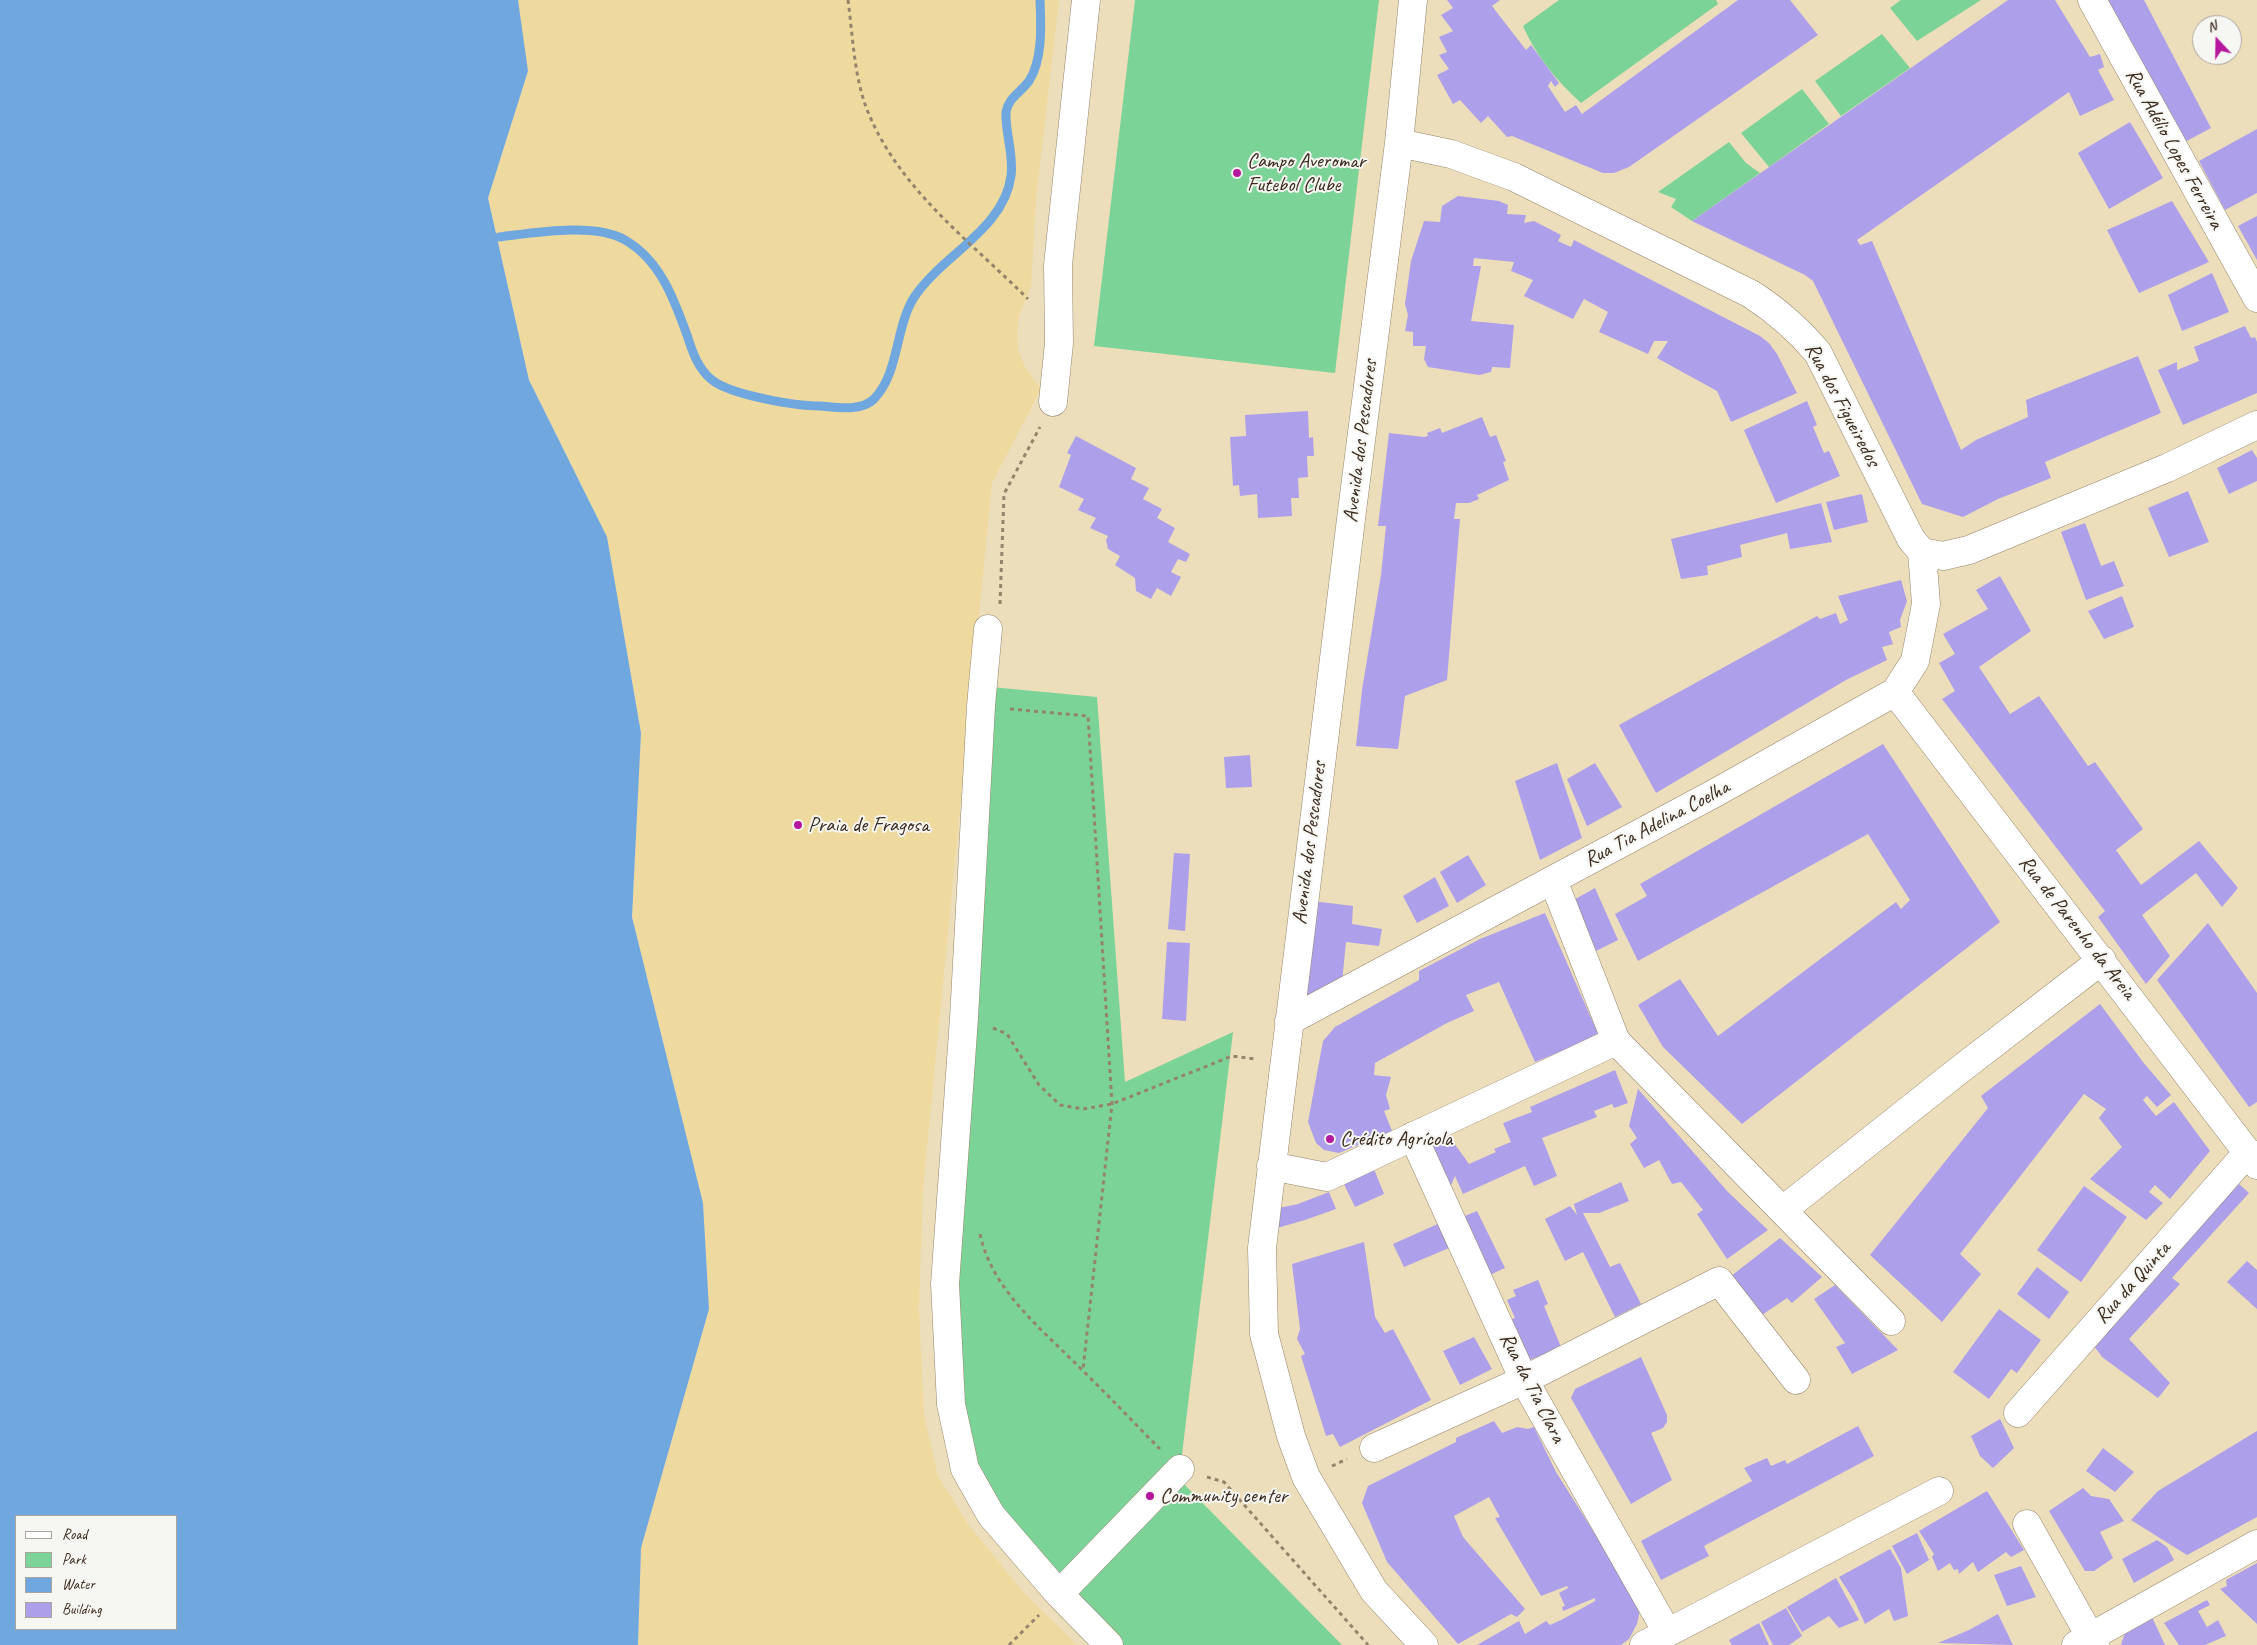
<!DOCTYPE html>
<html>
<head>
<meta charset="utf-8">
<style>
	body { margin:0 }
	#map { position:relative; width:2257px; height:1645px; overflow:hidden; background:#eddebb; font-family:Caveat,sans-serif }
	canvas { display:block }
	.legend { position:absolute; left:15px; top:1515px; width:162px; height:115px; box-sizing:border-box; background:#f6f6f2; border:1px solid #aba49d; margin:0; padding:6px 9px; list-style:none; font-size:15px; color:#3b2a1e }
	.legend li { display:flex; align-items:center; gap:10px; height:25px }
	.legend b { width:25px; border:1px solid #aba49d }
	.north { position:absolute; left:2192px; top:15px; width:50px; height:50px; box-sizing:border-box; background:#f6f6f2; border:1px solid #aba49d; border-radius:50%; rotate:339deg; font-size:14px; font-weight:700; line-height:20px; text-align:center; color:#3b2a1e }
	.north::after { content:''; display:block; margin:auto; width:18px; height:22px; background:#b5179e; clip-path:polygon(50% 0,100% 100%,50% 72%,0 100%) }
</style>
</head>
<body>
<div id="map">
<canvas width="2257" height="1645"></canvas>
<ul class="legend">
<li><b style="height:6px;background:#fff"></b>Road</li>
<li><b style="height:14px;background:#7bd398"></b>Park</li>
<li><b style="height:14px;background:#70a7de"></b>Water</li>
<li><b style="height:14px;background:#ad9fea"></b>Building</li>
</ul>
<div class="north">N</div>
</div>
<script>
const g = document.querySelector('canvas').getContext('2d');
g.lineJoin = 'round';
function paint(path, color) { g.fillStyle = color; g.fill(path, 'evenodd'); }
function stroke(path, color, width, dash) { g.strokeStyle = color; g.lineWidth = width; g.lineCap = dash ? 'butt' : 'round'; g.setLineDash(dash || []); g.stroke(path); }
function write(font, color, halo, rows, align = 'center') {
  g.font = font + ' Caveat,sans-serif'; g.lineWidth = 4; g.setLineDash([]); g.textBaseline = 'middle'; g.strokeStyle = halo; g.fillStyle = color; for (const [text, x, y, turn = 0] of rows) {
    g.save(); g.translate(x, y); g.rotate((+turn || 0) * Math.PI / 180); g.textAlign = isNaN(turn) ? turn : align; if (halo) g.strokeText(text, 0, 0); g.fillText(text, 0, 0); g.restore();
  }
}
paint(new Path2D(`
	M 1135,0 L 1379,0 L 1335,373 L 1094,346 Z
	M 1559,0 L 1716,0 L 1718,4 L 1581,103 C 1557,81 1536,56 1523,26 Z
	M 1901,0 L 1981,0 L 1917,41 L 1890,8 Z
	M 1882,34 L 1910,68 L 1841,116 L 1815,81 Z
	M 1802,89 L 1829,124 L 1769,167 L 1741,133 Z
	M 1729,142 L 1746,163 L 1760,173 L 1692,221 L 1671,207 L 1676,199 L 1658,192 Z
	M 991,687 L 1097,697 L 1125,1082 L 1233,1032 L 1179,1479 L 1342,1645 L 1123,1645 L 1031,1551 L 974,1464 L 960,1399 L 954,1281 Z`), '#7bd398');
paint(new Path2D(`
	M 518,0 L 1059,0 L 1036,199 L 1031,287 L 1019,316 L 1017,331 L 1018,349 L 1025,367 L 1041,389 L 992,483 L 923,1188 L 919,1308 L 924,1415 L 938,1476 L 968,1524 L 1024,1593 L 1077,1645 L 638,1645 L 641,1548 L 709,1309 L 703,1203 L 632,917 L 641,733 L 607,537 L 529,379 L 488,198 L 528,71 Z`), '#eeda9e');
paint(new Path2D(`
	M 0,0 L 518,0 L 528,71 L 488,198 L 529,380 L 607,537 L 641,733 L 632,917 L 703,1203 L 709,1309 L 641,1548 L 638,1645 L 0,1645 ZM 16,1516 L 176,1516 L 176,1629 L 16,1629 Z`), '#70a7de');
stroke(new Path2D(`
	M 499,237 C 533,233 595,222 625,240 C 660,260 674,299 687,335 C 692,351 698,369 712,380 C 731,395 795,406 820,406 C 836,407 861,412 874,399 C 899,373 895,330 913,299 C 940,256 1004,230 1011,176 C 1014,154 1005,133 1006,112 C 1009,97 1020,93 1029,81 C 1043,60 1041,24 1040,0`), '#70a7de', 9);
paint(new Path2D(`
	M 1447,0 L 1500,0 L 1492,6 L 1526,50 L 1531,45 L 1559,83 L 1555,87 L 1551,81 L 1548,86 L 1565,112 L 1576,105 L 1582,114 L 1738,0 L 1790,0 L 1818,35 L 1629,167 L 1614,173 L 1603,173 L 1512,136 L 1507,137 L 1488,116 L 1481,123 L 1460,100 L 1453,104 L 1437,75 L 1449,69 L 1439,55 L 1447,52 L 1439,37 L 1453,31 L 1441,15 L 1453,8 Z
	M 2008,0 L 2055,0 L 2090,57 L 2100,54 L 2104,67 L 2098,70 L 2114,100 L 2080,116 L 2069,92 L 1857,240 L 1860,245 L 1872,241 L 1961,450 L 1976,440 L 2028,417 L 2026,400 L 2138,356 L 2161,413 L 2045,462 L 2051,478 L 1998,499 L 1963,517 L 1922,504 L 1813,281 L 1805,275 L 1692,221 Z
	M 2107,0 L 2144,0 L 2211,128 L 2183,143 Z
	M 2130,122 L 2163,178 L 2109,209 L 2078,153 Z
	M 2257,129 L 2257,193 L 2225,210 L 2199,161 Z
	M 1458,196 L 1499,201 L 1508,205 L 1507,214 L 1526,215 L 1524,223 L 1534,221 L 1561,235 L 1558,241 L 1571,247 L 1574,240 L 1760,336 L 1769,343 L 1777,354 L 1797,393 L 1731,422 L 1717,391 L 1657,358 L 1668,341 L 1654,341 L 1648,354 L 1599,332 L 1608,312 L 1584,299 L 1573,319 L 1524,296 L 1533,280 L 1511,271 L 1514,262 L 1474,258 L 1473,266 L 1481,266 L 1471,321 L 1514,325 L 1510,368 L 1492,367 L 1491,372 L 1479,375 L 1428,367 L 1424,359 L 1426,346 L 1413,346 L 1413,332 L 1405,331 L 1408,315 L 1405,304 L 1411,261 L 1424,221 L 1440,222 L 1442,206 Z
	M 2172,201 L 2209,262 L 2139,293 L 2107,230 Z
	M 2257,216 L 2257,260 L 2238,226 Z
	M 2212,273 L 2229,312 L 2182,331 L 2168,295 Z
	M 2245,326 L 2251,338 L 2255,337 L 2257,342 L 2257,393 L 2183,425 L 2158,370 L 2177,362 L 2177,370 L 2199,361 L 2194,347 Z
	M 1807,401 L 1817,425 L 1813,427 L 1824,453 L 1829,451 L 1840,476 L 1776,503 L 1744,430 Z
	M 1308,411 L 1309,438 L 1313,437 L 1314,456 L 1307,456 L 1308,477 L 1298,478 L 1299,498 L 1291,498 L 1292,516 L 1258,518 L 1257,494 L 1240,496 L 1239,485 L 1233,486 L 1230,437 L 1246,436 L 1245,415 Z
	M 1482,417 L 1490,437 L 1496,435 L 1506,461 L 1503,462 L 1509,480 L 1477,495 L 1479,499 L 1469,503 L 1456,503 L 1454,519 L 1460,519 L 1447,680 L 1405,696 L 1398,749 L 1356,746 L 1362,690 L 1381,575 L 1386,526 L 1378,526 L 1389,433 L 1424,437 L 1428,436 L 1427,433 L 1440,428 L 1442,433 Z
	M 1076,436 L 1136,468 L 1131,479 L 1149,488 L 1143,499 L 1162,509 L 1157,518 L 1175,528 L 1168,542 L 1190,554 L 1186,562 L 1178,559 L 1171,572 L 1181,577 L 1171,596 L 1157,588 L 1151,599 L 1136,591 L 1135,578 L 1115,565 L 1120,556 L 1108,549 L 1106,540 L 1108,536 L 1090,528 L 1096,518 L 1078,510 L 1084,499 L 1059,487 L 1071,455 L 1067,453 Z
	M 2252,450 L 2257,458 L 2257,481 L 2229,494 L 2217,468 Z
	M 2188,491 L 2209,542 L 2169,557 L 2148,508 Z
	M 1862,494 L 1868,522 L 1834,530 L 1826,502 Z
	M 1821,503 L 1832,542 L 1790,549 L 1787,533 L 1740,545 L 1742,557 L 1707,566 L 1708,575 L 1681,579 L 1671,539 Z
	M 2085,523 L 2101,566 L 2114,561 L 2124,586 L 2086,600 L 2061,532 Z
	M 2000,576 L 2031,631 L 1979,667 L 2010,714 L 2039,696 L 2088,766 L 2095,762 L 2143,829 L 2116,850 L 2141,885 L 2199,841 L 2238,888 L 2222,907 L 2196,873 L 2142,915 L 2170,956 L 2146,984 L 2098,917 L 2105,911 L 1942,699 L 1955,691 L 1939,663 L 1955,654 L 1943,634 L 1988,609 L 1976,590 Z
	M 1901,580 L 1907,601 L 1900,620 L 1901,627 L 1889,632 L 1893,644 L 1882,647 L 1887,660 L 1846,680 L 1656,793 L 1619,725 L 1817,616 L 1820,619 L 1836,613 L 1840,624 L 1848,620 L 1838,596 Z
	M 2122,596 L 2134,627 L 2104,639 L 2088,611 Z
	M 1883,744 L 2000,922 L 1742,1124 L 1663,1047 L 1638,1005 L 1680,979 L 1718,1036 L 1896,902 L 1901,909 L 1910,900 L 1868,834 L 1638,961 L 1615,914 L 1647,896 L 1640,884 Z
	M 1250,755 L 1252,787 L 1226,788 L 1224,757 Z
	M 1557,763 L 1582,838 L 1540,860 L 1515,781 Z
	M 1595,763 L 1622,807 L 1587,826 L 1567,779 Z
	M 1174,853 L 1190,854 L 1185,931 L 1168,929 Z
	M 1468,855 L 1486,885 L 1457,903 L 1440,872 Z
	M 1435,877 L 1449,906 L 1417,923 L 1403,896 Z
	M 1595,888 L 1618,940 L 1588,955 L 1568,903 Z
	M 1313,901 L 1353,906 L 1352,924 L 1382,929 L 1379,946 L 1346,942 L 1342,982 L 1304,1003 Z
	M 1545,913 L 1599,1036 L 1535,1062 L 1499,982 L 1466,995 L 1474,1011 L 1447,1023 L 1375,1063 L 1374,1075 L 1391,1077 L 1386,1095 L 1390,1109 L 1384,1111 L 1392,1131 L 1339,1153 L 1324,1150 L 1316,1143 L 1308,1122 L 1323,1041 L 1335,1027 L 1419,980 L 1419,971 L 1480,939 Z
	M 2208,923 L 2257,993 L 2257,1102 L 2249,1107 L 2157,980 Z
	M 1167,942 L 1190,943 L 1186,1021 L 1162,1019 Z
	M 2100,1004 L 2143,1062 L 2171,1095 L 2157,1107 L 2147,1096 L 2143,1100 L 2156,1116 L 2174,1102 L 2210,1151 L 2170,1199 L 2155,1185 L 2149,1192 L 2163,1203 L 2146,1220 L 2090,1179 L 2122,1147 L 2099,1118 L 2106,1109 L 2084,1094 L 1960,1254 L 1981,1274 L 1942,1322 L 1870,1255 L 1988,1108 L 1981,1096 Z
	M 1615,1070 L 1628,1103 L 1614,1108 L 1612,1104 L 1594,1111 L 1597,1117 L 1542,1138 L 1557,1176 L 1534,1186 L 1525,1166 L 1463,1194 L 1455,1176 L 1449,1190 L 1422,1145 L 1446,1132 L 1469,1164 L 1496,1152 L 1494,1149 L 1511,1142 L 1503,1123 L 1532,1112 L 1530,1107 Z
	M 1638,1089 L 1728,1192 L 1768,1230 L 1727,1259 L 1697,1214 L 1703,1210 L 1681,1182 L 1672,1184 L 1659,1160 L 1644,1168 L 1630,1144 L 1637,1138 L 1629,1126 Z
	M 1374,1169 L 1384,1194 L 1355,1207 L 1343,1182 Z
	M 1621,1182 L 1629,1201 L 1599,1213 L 1583,1213 L 1610,1267 L 1620,1263 L 1641,1304 L 1615,1317 L 1583,1252 L 1565,1261 L 1545,1219 L 1570,1206 L 1577,1215 L 1574,1204 Z
	M 2239,1184 L 2249,1193 L 2172,1278 L 2180,1284 L 2129,1339 L 2170,1383 L 2158,1398 L 2102,1357 L 2091,1342 Z
	M 2084,1186 L 2127,1217 L 2081,1282 L 2037,1250 Z
	M 1329,1192 L 1336,1209 L 1305,1220 L 1277,1228 L 1274,1209 L 1298,1204 Z
	M 1477,1211 L 1505,1268 L 1483,1278 L 1460,1218 Z
	M 1440,1223 L 1449,1248 L 1404,1267 L 1393,1244 Z
	M 1780,1238 L 1822,1277 L 1792,1303 L 1787,1298 L 1762,1315 L 1731,1276 Z
	M 1364,1242 L 1375,1317 L 1385,1333 L 1393,1329 L 1431,1400 L 1340,1447 L 1333,1434 L 1326,1436 L 1301,1356 L 1305,1354 L 1297,1339 L 1300,1329 L 1292,1264 Z
	M 2247,1261 L 2257,1270 L 2257,1309 L 2227,1282 Z
	M 2037,1267 L 2069,1292 L 2049,1319 L 2017,1294 Z
	M 1538,1280 L 1548,1304 L 1544,1306 L 1561,1347 L 1527,1361 L 1509,1320 L 1515,1318 L 1507,1300 L 1516,1296 L 1513,1290 Z
	M 1835,1285 L 1898,1350 L 1852,1374 L 1836,1347 L 1845,1343 L 1814,1299 Z
	M 1999,1309 L 2041,1340 L 2017,1373 L 2011,1369 L 1989,1399 L 1953,1372 Z
	M 1474,1337 L 1492,1369 L 1460,1385 L 1443,1351 Z
	M 1641,1357 L 1667,1415 L 1667,1422 L 1663,1428 L 1651,1433 L 1672,1480 L 1631,1504 L 1571,1398 L 1575,1389 Z
	M 2000,1419 L 2014,1448 L 1993,1468 L 1980,1456 L 1971,1436 Z
	M 1494,1421 L 1502,1433 L 1517,1427 L 1528,1429 L 1534,1427 L 1556,1472 L 1614,1564 L 1640,1610 L 1637,1624 L 1629,1639 L 1621,1645 L 1477,1645 L 1519,1621 L 1525,1634 L 1546,1621 L 1550,1625 L 1563,1619 L 1595,1601 L 1595,1598 L 1563,1611 L 1562,1607 L 1565,1606 L 1559,1593 L 1568,1588 L 1567,1586 L 1541,1596 L 1495,1518 L 1500,1517 L 1489,1497 L 1454,1516 L 1463,1537 L 1525,1609 L 1517,1617 L 1511,1614 L 1458,1644 L 1387,1562 L 1362,1503 L 1368,1486 L 1456,1442 L 1456,1438 Z
	M 1858,1426 L 1874,1456 L 1704,1546 L 1709,1556 L 1661,1580 L 1641,1541 L 1752,1481 L 1744,1468 L 1767,1458 L 1771,1466 L 1785,1460 L 1787,1464 Z
	M 2257,1431 L 2257,1517 L 2187,1555 L 2131,1520 L 2158,1491 Z
	M 2103,1448 L 2134,1472 L 2115,1492 L 2086,1471 Z
	M 2083,1488 L 2091,1496 L 2109,1499 L 2124,1521 L 2100,1532 L 2113,1558 L 2094,1571 L 2085,1571 L 2049,1511 Z
	M 1987,1491 L 2024,1550 L 2011,1557 L 2006,1552 L 1978,1572 L 1973,1562 L 1959,1574 L 1958,1569 L 1954,1570 L 1950,1563 L 1938,1571 L 1932,1557 L 1934,1554 L 1919,1531 Z
	M 1917,1533 L 1929,1560 L 1907,1574 L 1892,1546 Z
	M 2157,1540 L 2167,1547 L 2174,1560 L 2134,1583 L 2122,1559 Z
	M 1890,1549 L 1901,1568 L 1908,1616 L 1894,1621 L 1889,1609 L 1865,1624 L 1855,1602 L 1839,1577 Z
	M 2257,1563 L 2257,1624 L 2220,1589 L 2227,1586 L 2226,1580 Z
	M 2021,1566 L 2036,1597 L 2007,1606 L 1994,1575 Z
	M 1836,1578 L 1859,1620 L 1839,1628 L 1829,1616 L 1802,1632 L 1787,1607 Z
	M 2207,1600 L 2210,1605 L 2198,1611 L 2207,1627 L 2218,1620 L 2226,1636 L 2205,1645 L 2179,1645 L 2164,1623 Z
	M 1786,1608 L 1802,1636 L 1789,1645 L 1773,1645 L 1761,1622 Z
	M 1998,1614 L 2013,1645 L 1938,1643 L 1969,1630 Z
	M 2151,1615 L 2165,1645 L 2121,1645 L 2126,1629 Z
	M 1759,1623 L 1769,1645 L 1732,1645 L 1729,1640 Z`), '#ad9fea');
const minor = new Path2D(`
	M 1413,0 L 1399,143 L 1352,511 L 1262,1248 L 1264,1334 L 1291,1436 L 1306,1477 L 1374,1591 L 1424,1645
	M 2092,0 L 2257,298
	M 1399,143 L 1451,154 L 1514,177 L 1751,294 C 1777,311 1798,329 1818,353 L 1911,539 L 1922,552 L 1943,556 L 1969,550 L 2167,468 L 2257,425
	M 1053,402 L 1059,343 L 1058,265 L 1086,0
	M 988,629 L 981,706 L 964,1018 L 945,1284 L 951,1404 L 965,1469 L 991,1515 L 1059,1594 L 1109,1645
	M 1895,692 L 2257,1165
	M 1553,880 L 1616,1041 L 1891,1321
	M 1289,1021 L 1715,793 L 1895,692 L 1915,661 L 1926,604 L 1922,552
	M 1413,1136 L 1524,1380 L 1667,1632
	M 1271,1166 L 1327,1177 L 1616,1041
	M 1783,1210 L 1953,1075 L 2102,960
	M 2018,1413 L 2248,1152
	M 1374,1448 L 1524,1380 L 1719,1281 L 1796,1380
	M 2027,1524 L 2095,1645
	M 1059,1594 L 1180,1469
	M 1644,1645 L 1939,1491
	M 2076,1645 L 2257,1544`);
stroke(minor, '#94846c', 29);
stroke(new Path2D(`
	M 848,0 C 853,37 854,78 868,112 C 900,190 970,241 1028,299
	M 1000,604 L 1004,494 L 1040,427
	M 1010,709 L 1088,716 L 1112,1104 L 1083,1370
	M 993,1028 L 1007,1034 L 1039,1085 L 1060,1105 L 1083,1109 L 1112,1104 L 1232,1056 L 1256,1059
	M 980,1234 C 992,1291 1044,1331 1082,1370 C 1109,1396 1134,1423 1160,1449
	M 1332,1466 L 1347,1459
	M 1207,1477 L 1224,1482 L 1368,1645
	M 1009,1645 L 1039,1615`), '#94846c', 3, [4, 4]);
stroke(minor, '#fff', 28);
for (const [x, y, r, color] of [
	[1237,173,5,"#b5179e"],
	[798,825,5,"#b5179e"],
	[1330,1139,5,"#b5179e"],
	[1150,1496,5,"#b5179e"]
]) { const dot = new Path2D(); dot.arc(x, y, r, 0, 2 * Math.PI); g.fillStyle = color; g.fill(dot); stroke(dot, '#f6f6f2', 2); }
write('21px', '#3b2a1e', '#f6f6f2', [
	["Rua Adélio Lopes Ferreira",2174,149,61],
	["Rua dos Figueiredos",1842,405,62],
	["Avenida dos Pescadores",1361,441,-83],
	["Rua Tia Adelina Coelha",1657,824,-28],
	["Avenida dos Pescadores",1310,843,-83],
	["Rua de Parenho da Areia",2077,928,52],
	["Rua da Quinta",2133,1283,-48],
	["Rua da Tia Clara",1532,1388,63]
]);
write('21px', '#3b2a1e', '#f6f6f2', [
	["Campo Averomar",1247,161],
	["Futebol Clube",1247,185],
	["Praia de Fragosa",808,825],
	["Crédito Agrícola",1340,1139],
	["Community center",1160,1496]
], 'left');
</script>
</body>
</html>
